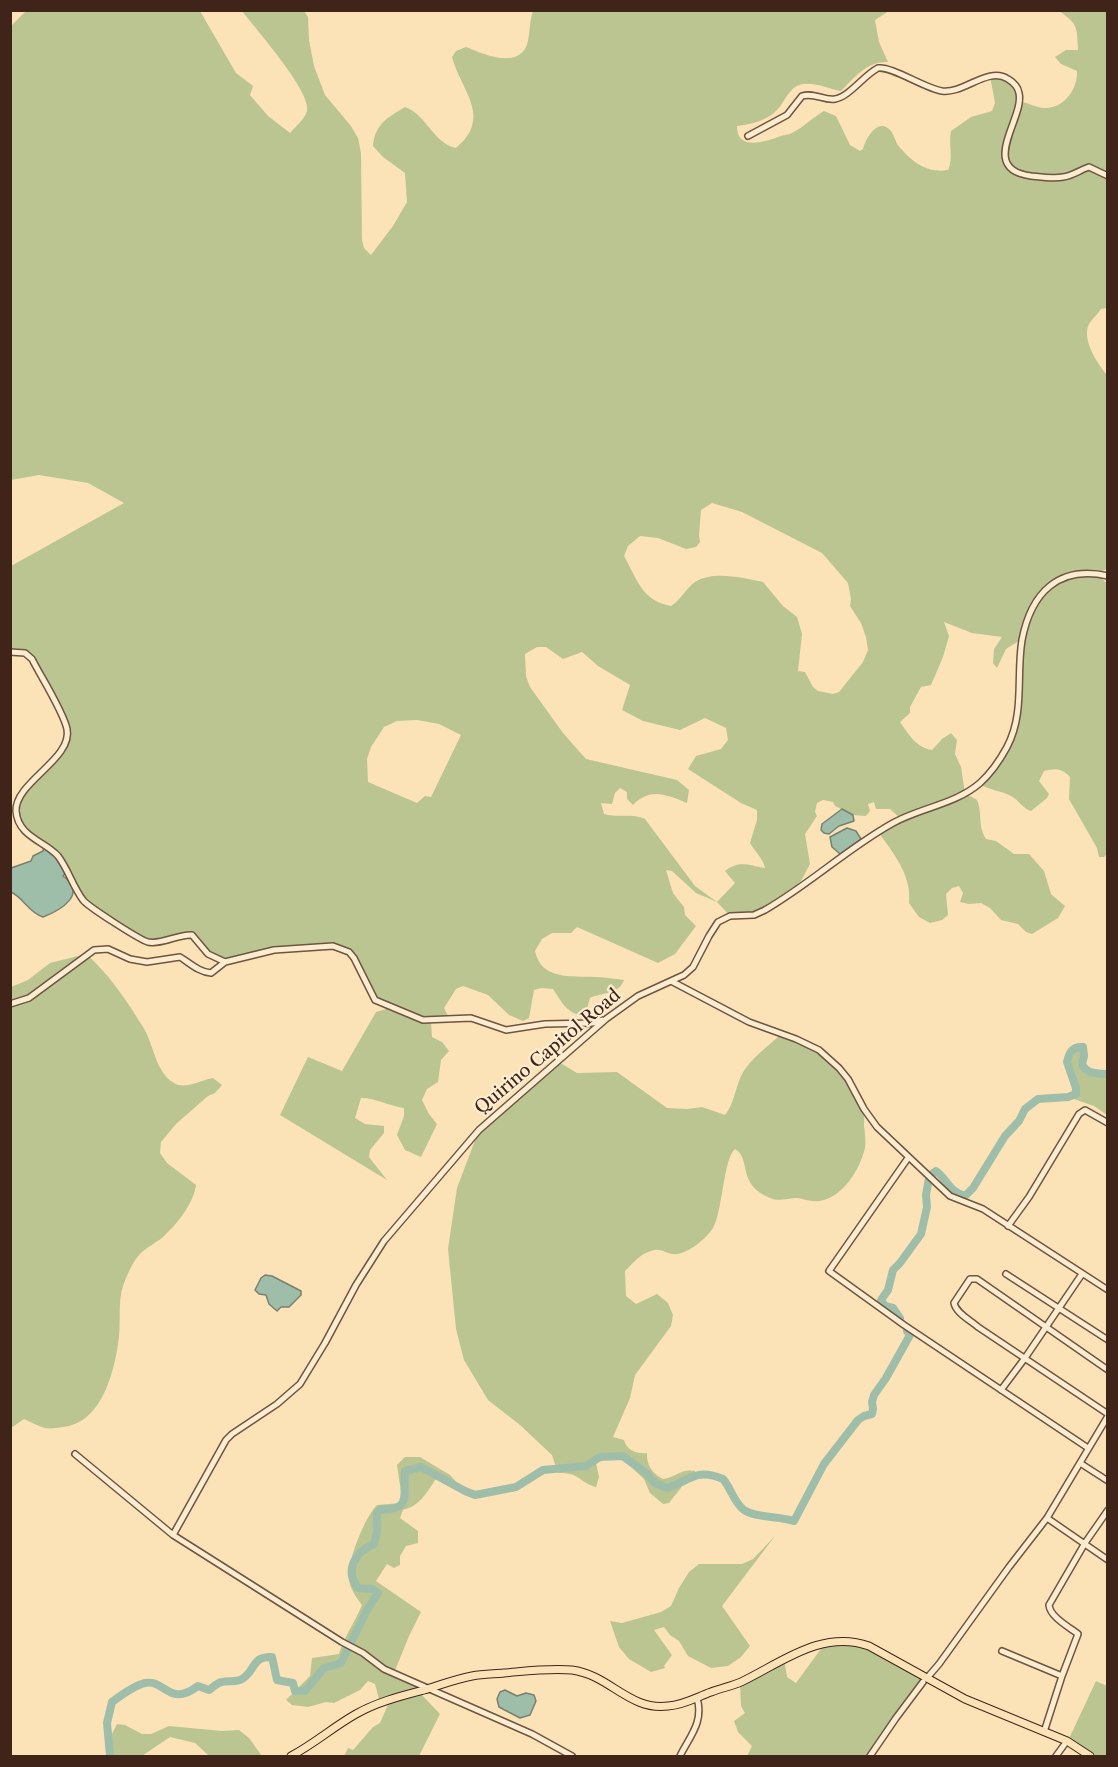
<!DOCTYPE html>
<html>
<head>
<meta charset="utf-8">
<style>
	body { margin:0 }
	#map { position:relative; width:1118px; height:1767px; overflow:hidden; background:#fbe3b7; font-family:"Libre Caslon Text",serif }
	canvas { display:block }
	.frame { position:absolute; inset:0; border:12px solid #40241a; pointer-events:none }
</style>
</head>
<body>
<div id="map">
<canvas width="1118" height="1767"></canvas>
<div class="frame"></div>
</div>
<script>
const g = document.querySelector('canvas').getContext('2d');
g.lineJoin = 'round';
function paint(path, color) { g.fillStyle = color; g.fill(path, 'evenodd'); }
function stroke(path, color, width, dash) { g.strokeStyle = color; g.lineWidth = width; g.lineCap = dash ? 'butt' : 'round'; g.setLineDash(dash || []); g.stroke(path); }
function write(font, color, halo, rows, align = 'center') {
  g.font = font + ' "Libre Caslon Text",serif'; g.lineWidth = 4.5; g.setLineDash([]); g.textBaseline = 'middle'; g.strokeStyle = halo; g.fillStyle = color; for (const [text, x, y, turn = 0] of rows) {
    g.save(); g.translate(x, y); g.rotate((+turn || 0) * Math.PI / 180); g.textAlign = isNaN(turn) ? turn : align; if (halo) g.strokeText(text, 0, 0); g.fillText(text, 0, 0); g.restore();
  }
}
paint(new Path2D(`
	M 26,11 L 200,11 L 236,73 L 253,86 L 250,95 L 268,116 L 290,133 C 295,127 305,119 307,111 C 312,92 254,27 242,11 L 304,11 L 308,17 L 309,40 L 314,66 L 325,95 L 351,126 L 358,138 L 361,153 L 362,240 L 364,248 L 371,255 L 393,226 L 407,202 L 405,173 L 383,157 L 373,146 C 375,124 387,118 405,107 C 427,115 433,143 456,148 C 493,117 461,91 452,57 L 456,51 L 466,47 C 481,53 515,69 526,47 C 530,40 529,21 533,11 L 889,11 L 875,20 L 879,42 L 888,62 C 867,61 855,77 841,91 C 829,89 816,82 803,84 C 788,87 786,101 777,110 C 767,121 751,124 737,126 C 737,151 764,142 778,137 C 783,135 788,135 792,133 C 804,127 813,117 824,111 L 836,116 L 850,145 L 860,151 L 863,149 C 866,138 878,116 891,131 C 894,135 895,140 897,144 C 910,160 926,174 948,170 C 954,158 948,145 951,131 L 971,117 L 992,111 L 995,103 L 990,76 L 996,75 L 1017,86 L 1020,101 C 1028,103 1039,109 1047,108 C 1065,107 1078,88 1077,71 L 1061,64 L 1055,57 L 1066,50 L 1078,50 C 1077,27 1078,24 1059,11 L 1107,11 L 1107,308 L 1101,309 C 1098,314 1092,319 1089,324 C 1081,339 1098,365 1108,376 L 1107,569 L 1096,574 L 1108,584 L 1107,854 L 1104,857 L 1099,857 L 1097,848 L 1069,799 L 1070,777 C 1062,768 1055,768 1044,771 L 1039,781 L 1049,794 L 1047,798 L 1031,811 C 1022,808 1019,800 1011,796 C 1001,791 990,790 979,784 L 994,769 L 1015,726 L 1022,639 L 1006,649 L 997,668 L 993,663 L 994,649 L 1002,637 L 972,633 L 944,622 L 949,636 L 943,657 L 931,685 L 921,687 L 910,707 L 910,713 L 900,722 C 909,735 917,748 932,750 L 942,739 L 951,733 L 957,740 L 955,754 L 961,767 L 965,793 L 977,800 C 983,815 977,824 986,839 L 996,841 L 1014,854 L 1029,854 L 1044,871 L 1051,894 L 1065,906 L 1058,918 L 1032,934 L 1026,932 L 1018,924 L 1001,920 L 990,908 L 981,903 L 969,904 L 960,902 L 963,893 L 959,886 L 952,888 L 946,894 L 948,915 L 942,920 L 930,923 L 919,917 L 909,903 C 912,876 894,854 879,833 L 901,819 L 890,809 L 876,809 L 874,802 L 868,804 L 870,811 L 866,816 L 853,815 L 835,806 L 833,802 L 823,800 L 817,803 L 815,812 L 817,816 L 805,834 L 810,864 L 801,881 L 776,904 L 754,915 L 730,916 L 717,902 L 696,893 L 672,871 L 666,870 L 673,893 L 684,907 L 685,915 L 696,926 L 675,954 L 658,963 L 577,927 L 571,933 L 552,933 L 542,939 L 535,951 C 541,980 571,976 595,977 C 604,977 614,979 624,980 C 619,995 602,992 590,998 L 585,1016 C 566,1013 563,1004 553,989 L 541,988 L 534,990 L 529,1018 L 523,1021 L 509,1015 L 488,995 L 463,986 L 456,989 L 444,1008 L 449,1018 L 431,1021 L 432,1037 L 442,1042 L 449,1051 L 441,1060 L 438,1082 L 427,1089 L 422,1100 L 429,1114 L 437,1124 L 421,1157 L 405,1150 L 397,1135 L 404,1116 L 404,1108 C 389,1106 376,1098 361,1098 L 355,1118 L 365,1124 L 384,1126 L 384,1133 L 370,1150 L 369,1157 L 387,1180 L 280,1115 L 308,1057 L 342,1071 L 376,1012 L 390,1008 L 375,1000 L 354,958 L 341,948 L 288,947 L 225,962 L 214,958 L 192,935 L 148,942 L 83,901 L 57,855 L 33,840 L 17,818 L 19,800 L 63,750 L 67,729 L 32,659 L 25,653 L 11,652 L 11,566 L 124,503 L 88,483 L 39,475 L 11,480 L 10,27 ZM 712,503 L 742,512 L 822,553 L 848,583 L 851,599 L 850,606 L 861,623 L 866,637 L 868,650 L 863,662 L 839,692 L 833,694 L 818,691 L 813,687 L 805,672 L 798,671 L 802,634 L 797,617 L 783,606 L 763,582 C 744,578 713,570 695,582 C 686,588 681,600 671,606 C 642,601 637,579 624,556 L 628,546 L 640,536 L 658,538 L 686,549 L 696,547 L 700,542 L 699,535 L 701,510 ZM 537,647 L 546,647 L 563,659 L 582,652 L 598,666 L 630,685 L 622,710 L 643,721 L 680,730 L 705,718 L 726,728 L 728,740 L 721,749 L 696,756 L 688,769 L 741,803 L 757,810 L 757,820 L 750,843 C 755,852 763,858 765,868 C 748,865 739,860 725,871 L 735,883 L 717,902 L 695,886 L 645,819 C 633,813 617,818 604,814 L 601,803 L 612,804 L 615,793 L 620,788 L 627,792 L 627,799 L 633,805 C 651,787 666,795 687,803 L 689,790 L 677,780 L 586,759 L 563,733 L 530,687 L 526,676 L 525,654 ZM 417,720 L 439,724 L 461,735 L 431,797 L 425,796 L 417,803 L 368,782 L 367,759 L 371,747 L 384,727 L 397,721 Z
	M 86,954 C 109,974 127,1001 143,1027 C 154,1044 155,1072 174,1083 C 185,1090 201,1080 213,1078 L 222,1085 L 215,1093 L 208,1096 L 176,1124 L 161,1142 L 160,1153 L 167,1163 L 196,1185 C 193,1205 177,1224 162,1238 C 155,1243 146,1248 140,1254 C 134,1260 129,1271 126,1278 C 117,1297 121,1316 119,1337 C 115,1369 103,1423 63,1427 C 57,1428 50,1429 45,1428 C 38,1426 31,1422 24,1419 L 11,1428 L 11,987 L 28,980 L 50,963 Z
	M 781,1034 C 801,1042 824,1051 839,1068 C 846,1076 859,1098 863,1107 C 865,1113 864,1120 864,1126 C 865,1133 866,1141 865,1148 C 860,1169 843,1198 819,1201 C 811,1202 804,1199 797,1198 C 787,1198 779,1202 770,1198 C 736,1184 752,1159 735,1149 C 723,1160 723,1210 713,1228 C 706,1239 686,1256 672,1254 C 666,1253 661,1249 654,1250 C 641,1253 634,1262 625,1271 L 626,1296 L 636,1304 L 657,1294 L 668,1303 L 673,1315 L 671,1326 L 635,1375 L 630,1398 L 613,1437 L 624,1440 C 627,1451 637,1454 647,1453 C 646,1465 653,1474 663,1479 C 676,1477 682,1468 695,1471 L 695,1480 L 684,1484 L 669,1503 L 663,1504 L 650,1493 L 644,1479 L 631,1467 L 620,1459 L 606,1457 L 596,1463 L 599,1477 L 596,1487 C 578,1482 580,1472 558,1473 L 552,1455 L 520,1425 L 488,1400 L 464,1360 L 456,1329 L 448,1249 L 457,1188 L 479,1130 L 557,1061 L 577,1073 L 617,1072 L 667,1108 L 687,1109 L 702,1107 L 725,1115 C 734,1104 735,1089 741,1076 C 750,1058 768,1047 781,1034 Z
	M 1077,1046 L 1083,1047 L 1084,1056 L 1082,1064 C 1087,1075 1097,1073 1107,1074 L 1107,1115 L 1094,1106 L 1068,1097 L 1076,1093 L 1076,1088 L 1067,1062 L 1071,1050 Z
	M 405,1457 L 420,1457 L 450,1475 L 461,1487 L 437,1477 C 428,1491 420,1506 403,1510 L 400,1518 L 418,1531 L 418,1543 L 406,1546 L 400,1556 L 400,1565 L 394,1568 L 387,1564 L 376,1581 L 421,1612 L 409,1636 L 394,1673 L 427,1689 L 419,1692 L 440,1714 L 419,1756 L 344,1756 L 348,1748 L 353,1750 L 373,1727 L 380,1723 L 390,1700 L 380,1703 L 375,1684 L 368,1681 L 360,1690 L 334,1703 L 326,1702 L 308,1707 L 292,1705 L 286,1700 L 310,1676 L 312,1658 L 339,1654 C 344,1637 355,1622 362,1605 C 356,1597 350,1589 349,1579 C 346,1563 366,1515 377,1505 L 401,1503 L 402,1499 L 397,1465 Z
	M 775,1536 L 722,1606 L 750,1646 L 741,1657 L 728,1666 L 711,1668 L 688,1656 L 679,1641 L 670,1635 L 664,1627 L 654,1630 L 672,1655 L 664,1666 L 665,1668 L 651,1672 L 629,1659 L 619,1647 L 610,1621 L 622,1623 L 661,1612 L 671,1606 L 679,1588 L 689,1572 L 699,1564 L 742,1564 L 753,1559 Z
	M 826,1642 L 858,1642 L 927,1678 L 870,1756 L 747,1756 L 752,1746 L 738,1732 L 734,1721 L 745,1713 L 741,1706 L 740,1682 L 784,1658 L 787,1677 L 796,1683 Z
	M 1096,1681 L 1107,1686 L 1107,1756 L 1090,1756 L 1067,1743 Z
	M 117,1724 L 125,1725 L 142,1734 L 151,1734 L 169,1726 L 222,1731 L 239,1730 L 249,1738 L 262,1756 L 208,1755 L 195,1743 L 170,1737 L 142,1756 L 108,1756 L 107,1744 Z`), '#bac592');
const water = new Path2D(`
	M 842,809 L 853,815 L 854,821 L 839,826 L 829,834 L 824,833 L 821,830 L 822,824 Z
	M 847,828 L 856,831 L 861,839 L 840,854 L 832,847 L 830,837 Z
	M 44,846 L 57,855 L 67,871 L 63,876 C 88,894 61,910 43,917 C 28,912 24,898 11,892 L 11,868 L 31,861 L 33,856 L 43,851 Z
	M 265,1275 L 272,1276 L 301,1291 L 301,1295 L 289,1307 L 281,1307 L 277,1311 L 269,1304 L 266,1295 L 259,1294 L 255,1290 L 261,1278 Z
	M 505,1690 L 517,1696 L 526,1693 L 534,1695 L 536,1701 L 530,1715 L 520,1718 L 499,1707 L 497,1699 L 500,1692 Z`);
paint(water, '#9fbeaa');
stroke(water, '#798070', 1.5);
stroke(new Path2D(`
	M 932,1174 L 936,1171 C 947,1179 949,1192 965,1196 L 973,1188 L 1005,1136 L 1019,1121 L 1025,1109 L 1038,1099 L 1068,1097 L 1076,1094 L 1076,1088 L 1067,1062 C 1069,1053 1072,1046 1083,1047 L 1084,1056 L 1082,1064 C 1087,1075 1097,1073 1108,1074
	M 900,1318 L 893,1308 L 885,1306 L 881,1300 L 888,1290 L 893,1270 L 900,1263 L 921,1234 L 927,1207 L 926,1195 L 929,1178
	M 110,1756 L 107,1723 L 112,1702 C 120,1696 136,1685 145,1683 C 165,1679 169,1708 198,1686 L 209,1690 C 213,1687 217,1683 222,1682 C 229,1680 235,1683 242,1679 C 256,1671 251,1656 272,1657 L 277,1680 L 293,1683 L 295,1691 L 305,1691 L 324,1668 L 341,1663 L 367,1610 L 378,1593 L 373,1589 L 358,1588 C 344,1570 355,1552 374,1544 L 377,1532 L 377,1513 L 381,1509 C 412,1511 403,1494 405,1471 L 421,1467 L 465,1491 L 475,1495 L 516,1487 L 543,1470 L 586,1466 L 600,1457 L 623,1456 L 646,1473 L 655,1483 L 667,1488 C 691,1480 696,1468 723,1479 C 731,1488 734,1503 744,1510 C 756,1518 780,1516 794,1521 L 824,1464 L 858,1420 L 864,1416 L 872,1414 L 873,1409 L 872,1402 L 874,1395 L 886,1378 L 910,1335 L 907,1331`), '#9fbeaa', 8);
const minor = new Path2D(`
	M 748,136 L 787,115 L 802,96 C 814,92 824,101 835,99 C 849,97 864,75 878,68 C 892,66 924,88 942,91 C 964,94 988,66 1008,79 C 1013,82 1018,87 1019,93 C 1025,118 977,169 1031,176 C 1041,177 1054,179 1063,177 C 1072,176 1080,170 1089,167 L 1108,176
	M 10,652 L 25,653 L 32,659 C 41,677 63,711 67,729 C 73,759 15,782 16,811 C 18,837 45,841 58,856 C 68,869 73,887 83,900 C 87,906 140,940 148,942 C 162,945 178,934 192,935 L 208,954 L 225,962
	M 671,981 L 749,1022 L 796,1039 L 819,1050 L 839,1068 L 848,1079 L 864,1109 L 877,1127 L 950,1196 L 983,1209 L 1108,1290
	M 10,1004 L 29,998 L 94,950 L 108,949 L 130,959 L 147,962 L 180,957 C 191,964 199,972 211,973 L 225,962 L 274,950 L 333,946 L 349,952 L 354,958 L 375,1000 L 423,1020 L 471,1018 L 506,1030 L 545,1024 L 593,1023 L 602,1020
	M 908,1158 L 829,1271 L 904,1325 L 1088,1448
	M 1008,1226 L 1029,1197 L 1079,1114 L 1085,1110 L 1108,1123
	M 1006,1274 L 1108,1340
	M 1108,1370 L 977,1279 L 970,1279 L 954,1303 C 956,1313 970,1320 978,1327 L 1108,1414
	M 1001,1390 L 1025,1358 L 1082,1274
	M 75,1454 L 173,1535 L 342,1642 L 363,1653 L 384,1669 L 532,1734 L 572,1756
	M 1080,1463 L 1108,1481
	M 1047,1518 L 1108,1560
	M 173,1535 L 226,1440 L 232,1434 L 277,1404 L 300,1384 L 325,1343 L 356,1285 L 384,1241 L 479,1130 L 606,1019 L 638,996 L 684,975 L 693,967 L 709,936 L 718,922 L 730,916 L 754,915 L 765,910 C 810,884 848,848 893,823 C 920,808 956,804 980,783 C 991,773 1000,760 1007,747 C 1025,713 1016,676 1022,640 C 1031,593 1058,565 1108,576
	M 1002,1651 L 1062,1676
	M 927,1678 L 939,1664 L 1009,1567 L 1047,1518 L 1108,1416
	M 1044,1732 L 1062,1676 L 1078,1634 C 1069,1627 1050,1617 1049,1605 L 1085,1543 L 1108,1510
	M 680,1756 C 690,1736 704,1722 697,1698
	M 870,1756 L 896,1718 L 923,1682
	M 1056,1756 L 1067,1741`);
const major = new Path2D(`
	M 291,1756 C 314,1744 333,1727 356,1714 C 377,1702 401,1696 424,1690 C 440,1685 456,1679 472,1676 C 483,1674 494,1674 504,1673 C 527,1671 549,1668 572,1670 C 610,1675 629,1711 668,1706 C 684,1705 697,1697 711,1692 C 721,1688 732,1686 741,1682 C 781,1663 822,1629 869,1646 L 965,1699 L 1067,1741 L 1090,1756`);
stroke(minor, '#6f5441', 8);
stroke(major, '#40241a', 9);
stroke(minor, '#fcedd0', 5);
stroke(major, '#fbe3b7', 7);
write('18px', '#40241a', '#fcedd0', [
	["Quirino Capitol Road",548,1052,-40]
]);
</script>
</body>
</html>
